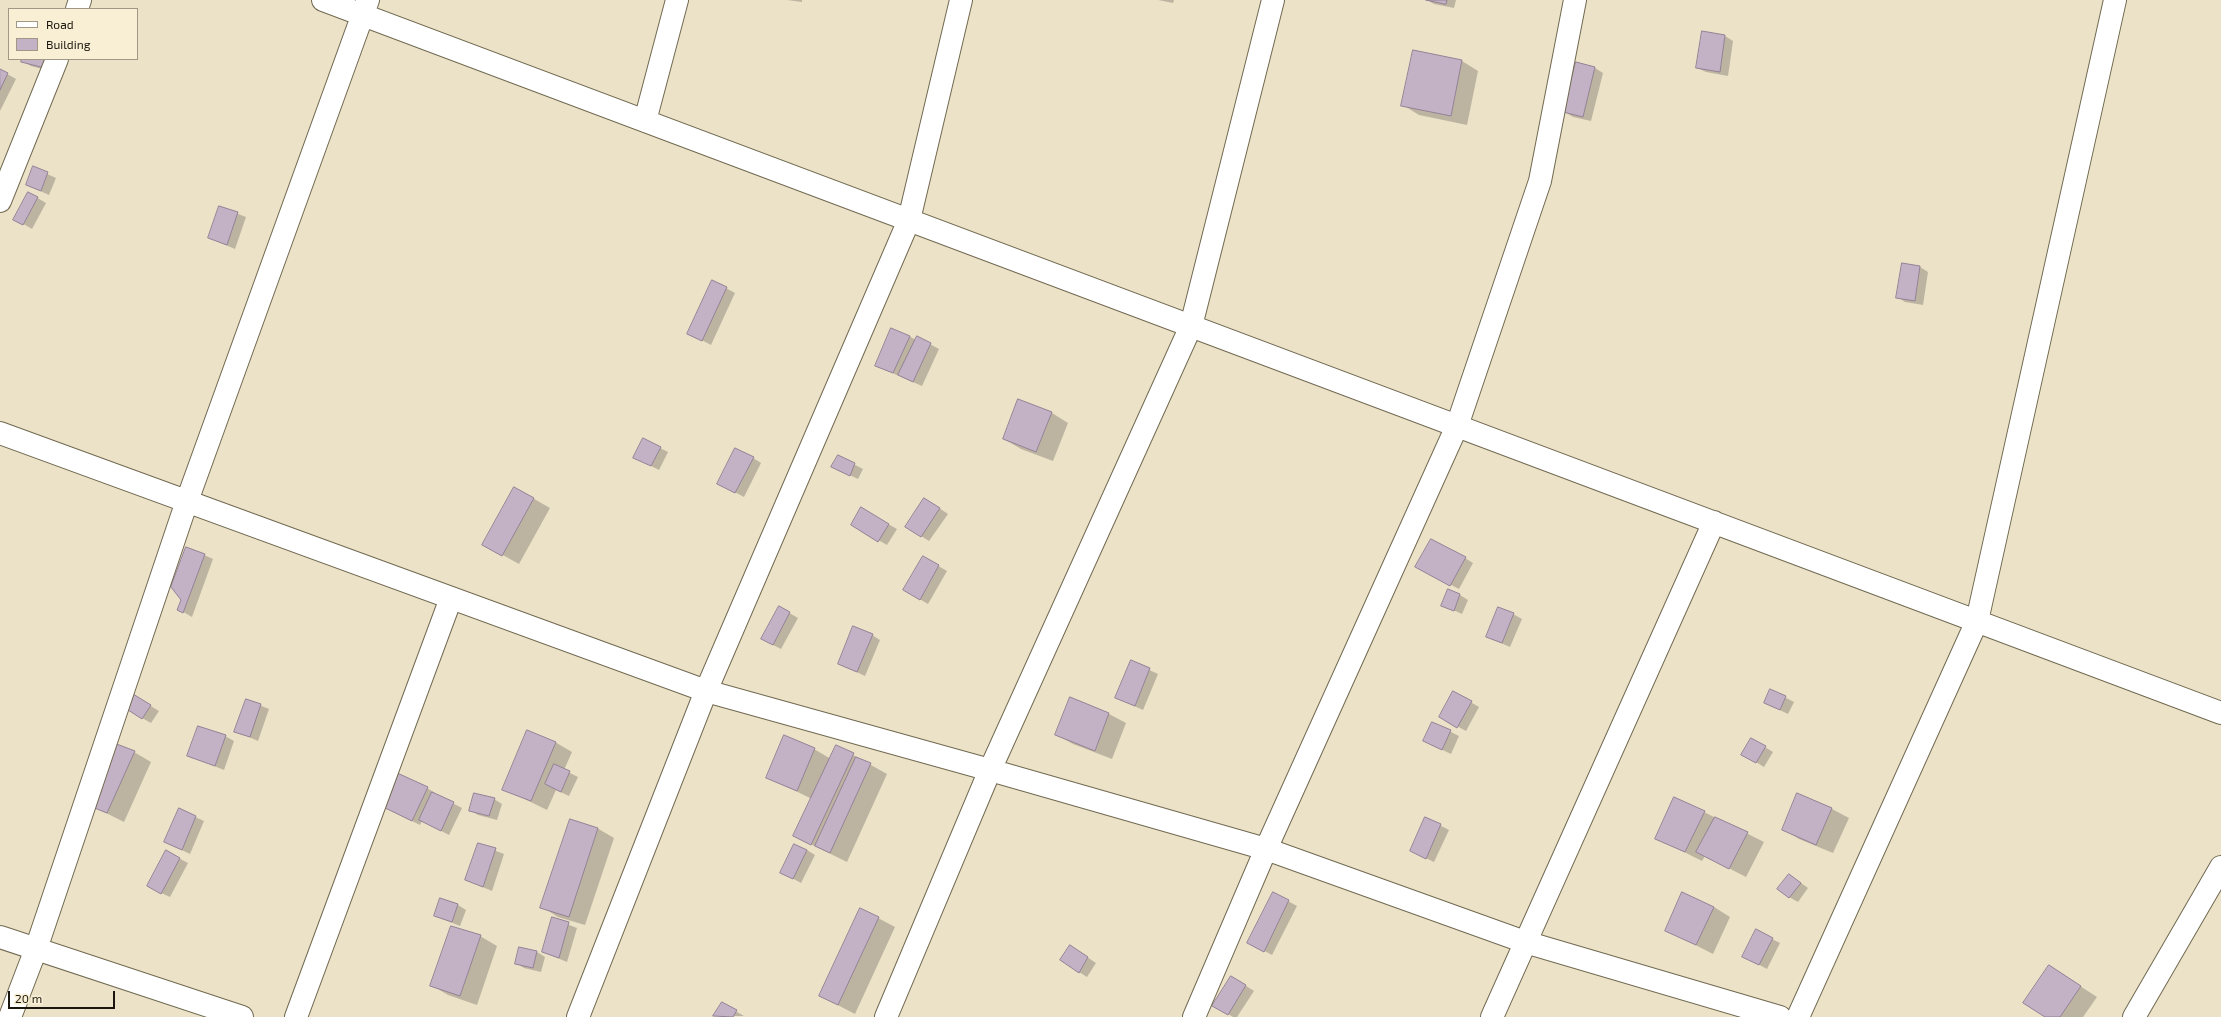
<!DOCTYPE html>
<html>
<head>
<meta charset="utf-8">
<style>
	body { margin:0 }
	#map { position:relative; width:2221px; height:1017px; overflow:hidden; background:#ebe2c8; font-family:"Exo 2",sans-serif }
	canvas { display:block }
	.legend { position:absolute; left:8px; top:8px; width:130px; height:52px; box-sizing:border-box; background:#f9efd5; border:1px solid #a09885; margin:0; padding:5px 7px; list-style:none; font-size:12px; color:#1a160d }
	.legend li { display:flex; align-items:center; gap:8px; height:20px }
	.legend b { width:20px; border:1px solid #a09885 }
	.scale { position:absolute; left:8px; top:991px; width:107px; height:18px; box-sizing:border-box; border:2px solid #1a160d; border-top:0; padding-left:5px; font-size:12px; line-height:14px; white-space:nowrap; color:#1a160d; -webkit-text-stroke:3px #f9efd5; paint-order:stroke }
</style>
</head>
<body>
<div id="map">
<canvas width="2221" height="1017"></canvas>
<ul class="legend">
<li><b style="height:5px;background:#fff"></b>Road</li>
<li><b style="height:11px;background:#c3b1c6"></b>Building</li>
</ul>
<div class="scale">20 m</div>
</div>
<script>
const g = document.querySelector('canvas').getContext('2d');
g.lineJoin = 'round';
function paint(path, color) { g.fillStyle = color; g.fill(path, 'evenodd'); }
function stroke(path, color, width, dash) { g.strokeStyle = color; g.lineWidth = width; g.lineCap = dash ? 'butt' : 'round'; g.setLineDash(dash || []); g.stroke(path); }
paint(new Path2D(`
	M 787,0 L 802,0 L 802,2 Z
	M 1158,0 L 1174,0 L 1173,3 Z
	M 1427,0 L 1456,0 L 1454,8 L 1434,4 Z
	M 1725,36 L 1733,41 L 1728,76 L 1706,72 L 1697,68 Z
	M 23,59 L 56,59 L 53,72 L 31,66 L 22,61 Z
	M 1462,61 L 1478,71 L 1467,125 L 1419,115 L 1403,105 Z
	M 1595,68 L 1603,73 L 1591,121 L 1573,117 L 1565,112 Z
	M 0,70 L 16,79 L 0,111 Z
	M 34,168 L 56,178 L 49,195 L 27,185 Z
	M 29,193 L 46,203 L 32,229 L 15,219 Z
	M 220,207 L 246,217 L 235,249 L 209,238 Z
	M 1920,267 L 1928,272 L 1923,305 L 1905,302 L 1897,297 Z
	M 713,281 L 735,293 L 711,345 L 696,337 Z
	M 909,336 L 916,340 L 917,337 L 939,349 L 922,386 L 876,366 Z
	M 1018,401 L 1052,413 L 1068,423 L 1053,461 L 1021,449 L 1004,439 Z
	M 660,448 L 668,452 L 659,470 L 643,462 Z
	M 838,456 L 863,469 L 858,479 L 841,471 Z
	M 753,458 L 761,463 L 744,497 L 727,488 Z
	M 515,488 L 550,508 L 519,564 L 483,544 Z
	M 933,504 L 948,514 L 929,541 L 921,536 Z
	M 861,509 L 897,529 L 887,545 L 852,525 Z
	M 204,555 L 213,559 L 192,617 L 178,609 Z
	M 923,557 L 947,571 L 928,604 L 904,590 Z
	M 1465,558 L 1473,563 L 1459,589 L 1424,571 Z
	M 1460,595 L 1468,600 L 1462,614 L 1442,605 Z
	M 779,607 L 798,618 L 781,649 L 771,644 Z
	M 1513,614 L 1522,619 L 1510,647 L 1487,637 Z
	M 872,635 L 880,640 L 865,676 L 839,664 Z
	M 1132,662 L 1158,674 L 1143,710 L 1116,698 Z
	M 1771,690 L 1794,702 L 1788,714 L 1765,703 Z
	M 1453,692 L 1479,707 L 1466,731 L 1440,717 Z
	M 134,696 L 159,711 L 151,723 L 142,718 Z
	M 1070,698 L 1109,714 L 1126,723 L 1112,759 L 1073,744 L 1057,735 Z
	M 247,700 L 269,709 L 258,741 L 235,731 Z
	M 1433,723 L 1459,736 L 1451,754 L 1432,745 Z
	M 225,736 L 234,741 L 224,770 L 189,756 Z
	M 1752,739 L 1773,752 L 1764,767 L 1743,754 Z
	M 555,742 L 572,752 L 564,770 L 578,777 L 569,796 L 556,790 L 547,810 L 504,789 Z
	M 837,746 L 887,774 L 847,862 L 794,836 L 812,799 L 767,777 L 814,749 L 831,759 Z
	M 134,752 L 151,762 L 124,822 L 88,804 Z
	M 427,788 L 435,793 L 435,794 L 462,808 L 449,835 L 422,821 L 420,825 L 380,805 Z
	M 1797,794 L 1832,809 L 1849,818 L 1833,853 L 1799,839 L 1783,829 Z
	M 494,799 L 502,804 L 497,820 L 478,815 L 470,810 Z
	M 180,810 L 204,821 L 190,854 L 165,842 Z
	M 1704,812 L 1764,842 L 1746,877 L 1705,856 L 1702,861 L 1656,838 Z
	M 1426,818 L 1449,830 L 1434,862 L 1411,851 Z
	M 597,828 L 614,838 L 585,925 L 558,917 L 542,907 Z
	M 478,844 L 504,854 L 492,891 L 466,880 Z
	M 807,850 L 815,855 L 801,883 L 790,877 Z
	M 167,852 L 188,863 L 170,897 L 157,891 Z
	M 1797,880 L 1808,888 L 1798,902 L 1789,897 Z
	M 1273,893 L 1297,906 L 1272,955 L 1257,947 Z
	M 458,905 L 466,910 L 460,926 L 435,916 Z
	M 1714,907 L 1730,917 L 1713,954 L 1666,930 Z
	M 878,918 L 895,927 L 855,1014 L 820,996 Z
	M 553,919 L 577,928 L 567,962 L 543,952 Z
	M 480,936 L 497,946 L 477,1005 L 448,995 L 431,985 Z
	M 1772,939 L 1780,943 L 1767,969 L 1752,961 Z
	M 520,948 L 537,952 L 545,957 L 541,972 L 524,968 L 516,963 Z
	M 1078,951 L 1096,963 L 1087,977 L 1079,972 Z
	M 2049,966 L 2097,997 L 2083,1017 L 2047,1017 Z
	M 1240,982 L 1254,991 L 1237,1017 L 1233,1017 L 1214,1005 Z
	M 722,1003 L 744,1016 L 715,1016 Z`), '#0003');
const building = new Path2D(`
	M 1426,0 L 1447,0 L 1446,4 Z
	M 1702,31 L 1725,35 L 1720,72 L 1696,68 Z
	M 1413,50 L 1462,60 L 1451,116 L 1401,106 Z
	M 22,59 L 47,59 L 45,68 L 21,62 Z
	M 1576,62 L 1595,67 L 1583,117 L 1563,112 Z
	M 0,69 L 8,73 L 0,90 Z
	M 33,166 L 48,172 L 41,191 L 26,185 Z
	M 28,192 L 38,197 L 23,225 L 13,220 Z
	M 219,206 L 238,212 L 227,245 L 208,238 Z
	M 1902,263 L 1920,266 L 1915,301 L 1896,298 Z
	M 712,280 L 727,287 L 702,341 L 687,334 Z
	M 891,328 L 910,336 L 893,373 L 875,366 Z
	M 917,336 L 931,343 L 913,382 L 898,375 Z
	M 1018,399 L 1052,412 L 1036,452 L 1003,439 Z
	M 643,438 L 661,447 L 651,466 L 633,458 Z
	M 735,448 L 754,457 L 735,493 L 717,484 Z
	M 838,455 L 855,463 L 850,476 L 831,467 Z
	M 514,487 L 534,498 L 502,556 L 482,545 Z
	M 924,498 L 940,508 L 921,537 L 905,527 Z
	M 861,507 L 889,524 L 878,542 L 851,525 Z
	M 1431,539 L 1466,557 L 1450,586 L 1415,567 Z
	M 186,547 L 205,554 L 183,613 L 177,610 L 181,600 L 171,587 Z
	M 923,556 L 939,565 L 920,600 L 903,590 Z
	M 1448,589 L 1460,594 L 1454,611 L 1441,606 Z
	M 779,606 L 790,612 L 773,645 L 761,639 Z
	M 1498,607 L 1514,613 L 1502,643 L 1486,637 Z
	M 853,626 L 873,634 L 857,672 L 838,664 Z
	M 1131,660 L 1150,668 L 1135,706 L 1115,698 Z
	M 1770,689 L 1786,696 L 1780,710 L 1764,703 Z
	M 1453,691 L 1472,701 L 1457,728 L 1439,717 Z
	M 133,694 L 151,705 L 142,719 L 125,708 Z
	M 1070,697 L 1109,713 L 1095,751 L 1055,735 Z
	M 246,699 L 261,704 L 250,737 L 234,732 Z
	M 1432,722 L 1451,730 L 1442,750 L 1423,741 Z
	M 198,726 L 226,735 L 215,766 L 187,756 Z
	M 527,730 L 556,742 L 531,801 L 502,790 Z
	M 784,735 L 815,748 L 797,791 L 766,778 Z
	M 1751,738 L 1766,746 L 1756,763 L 1741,755 Z
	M 114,743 L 135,751 L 107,813 L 87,805 Z
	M 836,745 L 854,753 L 811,845 L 793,836 Z
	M 856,757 L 871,763 L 830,853 L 815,846 Z
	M 554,764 L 570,771 L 561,792 L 545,784 Z
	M 395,772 L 428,787 L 412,821 L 379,805 Z
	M 432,792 L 454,802 L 441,831 L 419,820 Z
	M 474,793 L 495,798 L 489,816 L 469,811 Z
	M 1797,793 L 1832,808 L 1816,845 L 1782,830 Z
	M 1674,797 L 1705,811 L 1685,852 L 1655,839 Z
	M 179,808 L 196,816 L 182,850 L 164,842 Z
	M 1425,817 L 1441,824 L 1426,859 L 1410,851 Z
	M 1715,817 L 1748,832 L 1729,869 L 1696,852 Z
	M 570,819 L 598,828 L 569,917 L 540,908 Z
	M 478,843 L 496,848 L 483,887 L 465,880 Z
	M 794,844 L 807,850 L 793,879 L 780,873 Z
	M 166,850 L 180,858 L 161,894 L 147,886 Z
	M 1789,874 L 1801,883 L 1789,898 L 1777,889 Z
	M 1273,892 L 1289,900 L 1264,952 L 1247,943 Z
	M 1682,892 L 1714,907 L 1696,945 L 1665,931 Z
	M 440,898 L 458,904 L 452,922 L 434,916 Z
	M 860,908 L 879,917 L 838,1005 L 819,996 Z
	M 552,917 L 569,922 L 559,958 L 542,952 Z
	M 451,926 L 481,935 L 460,996 L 430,986 Z
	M 1756,929 L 1773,938 L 1759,965 L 1742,957 Z
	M 1070,945 L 1088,957 L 1079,973 L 1060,960 Z
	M 519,947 L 537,951 L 533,968 L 515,964 Z
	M 2049,965 L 2081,986 L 2060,1017 L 2045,1017 L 2023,1003 Z
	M 1231,976 L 1246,985 L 1228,1015 L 1212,1006 Z
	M 722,1002 L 737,1010 L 733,1017 L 713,1016 Z`);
paint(building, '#c3b1c6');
stroke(building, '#938196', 1);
const minor = new Path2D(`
	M 323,0 L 2221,713
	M 77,9 L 80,0
	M 645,121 L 677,0
	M 0,201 L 57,59
	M 0,433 L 706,691 L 990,770 L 1266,849 L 1525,942 L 1780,1017
	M 0,937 L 242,1017
	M 10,1017 L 36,949 L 187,501 L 368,0
	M 296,1017 L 451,598
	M 578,1017 L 706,691 L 909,220 L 961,0
	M 886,1017 L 990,770 L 1191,326 L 1273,0
	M 1194,1017 L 1266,849 L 1457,426 L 1540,181 L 1575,0
	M 1492,1017 L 1714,522
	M 1798,1017 L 1977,621 L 2115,0
	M 2134,1017 L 2221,867`);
stroke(minor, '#716951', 24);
stroke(minor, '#fff', 22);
</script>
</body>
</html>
